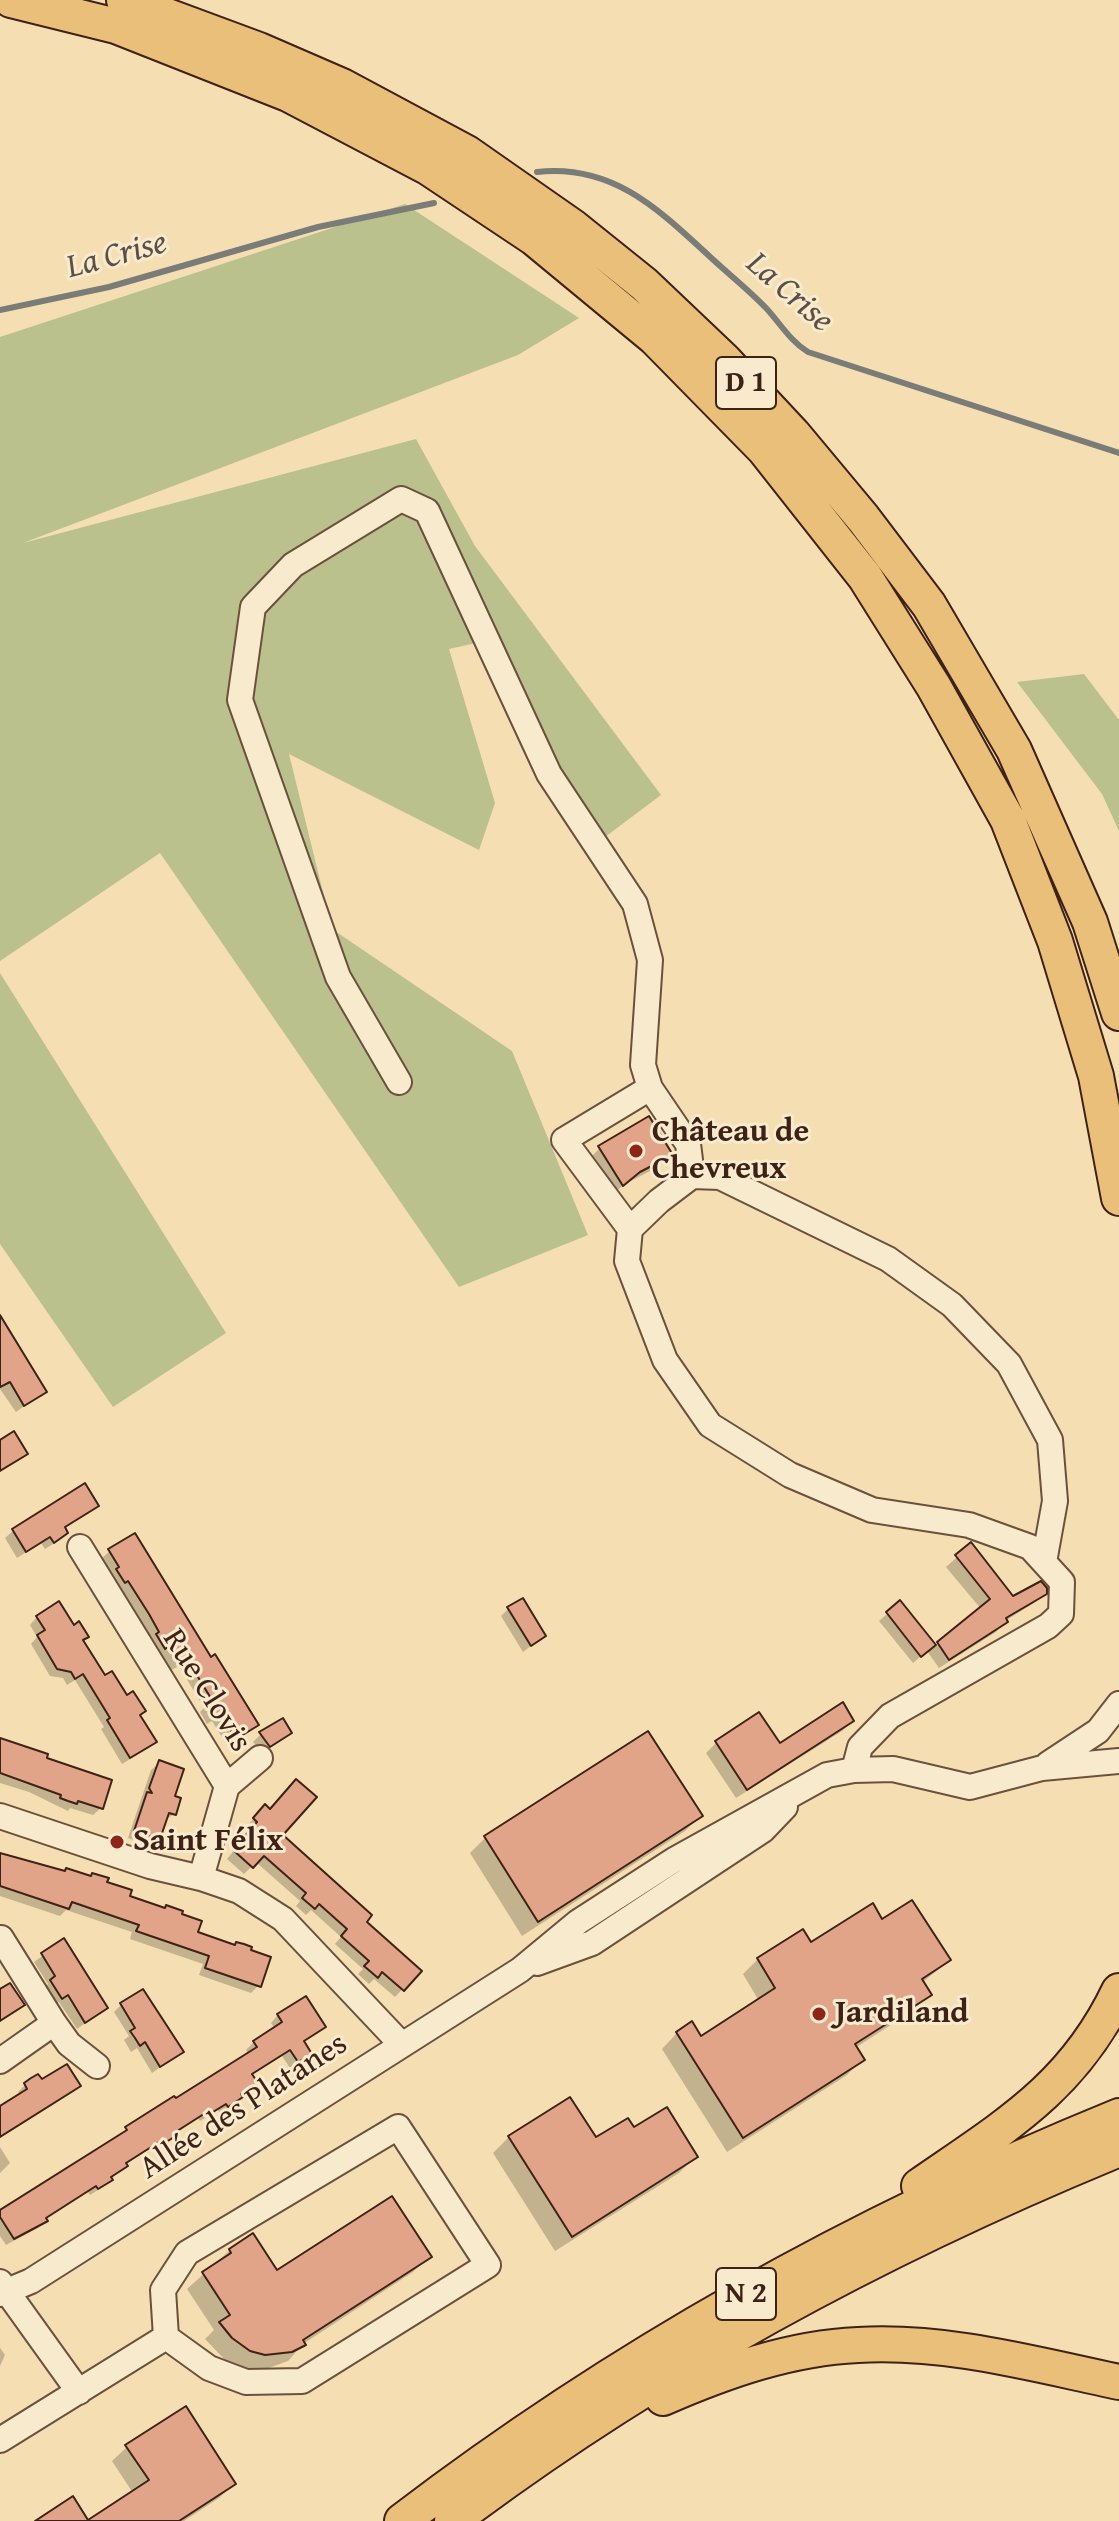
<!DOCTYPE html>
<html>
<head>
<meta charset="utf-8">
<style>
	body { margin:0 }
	canvas { display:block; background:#f4deb2 }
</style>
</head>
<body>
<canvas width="1119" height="2521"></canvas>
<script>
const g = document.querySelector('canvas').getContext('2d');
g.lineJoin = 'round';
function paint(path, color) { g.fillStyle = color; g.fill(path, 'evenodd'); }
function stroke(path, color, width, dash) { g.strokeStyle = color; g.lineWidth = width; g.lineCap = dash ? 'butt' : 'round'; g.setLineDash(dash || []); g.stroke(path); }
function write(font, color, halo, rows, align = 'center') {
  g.font = font + ' "Gentium Book Plus",serif'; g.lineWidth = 6; g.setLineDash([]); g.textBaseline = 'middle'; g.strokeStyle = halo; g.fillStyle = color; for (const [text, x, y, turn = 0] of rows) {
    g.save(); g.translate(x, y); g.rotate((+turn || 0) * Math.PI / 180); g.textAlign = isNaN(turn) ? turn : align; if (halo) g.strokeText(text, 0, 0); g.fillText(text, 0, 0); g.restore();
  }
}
paint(new Path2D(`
	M 405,204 L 579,318 L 518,355 L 23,543 L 416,439 L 475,546 L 661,795 L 605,837 L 476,643 L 449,649 L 495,803 L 479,850 L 289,754 L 332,929 L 512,1051 L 588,1235 L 459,1287 L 160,853 L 0,961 L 0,337 Z
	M 1084,674 L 1119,720 L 1119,831 L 1102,794 L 1017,682 Z
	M 0,973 L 226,1333 L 113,1407 L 0,1244 Z`), '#bac18d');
paint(new Path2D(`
	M 600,1148 L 670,1155 L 658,1167 L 625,1184 L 610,1196 L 588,1160 Z
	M 0,1335 L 45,1391 L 16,1412 L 0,1389 Z
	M 84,1486 L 97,1506 L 64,1529 L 66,1533 L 58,1541 L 45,1549 L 41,1543 L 17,1558 L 5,1538 L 13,1531 Z
	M 971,1545 L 1013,1599 L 1045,1593 L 1034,1603 L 1005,1621 L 996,1632 L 939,1668 L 927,1651 L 913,1663 L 879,1621 L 900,1603 L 935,1647 L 981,1609 L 946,1567 Z
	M 110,1551 L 256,1724 L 249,1732 L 227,1745 L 212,1721 L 207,1724 L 200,1712 L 204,1708 L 179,1666 L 171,1670 L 160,1653 L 157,1655 L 150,1643 L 153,1641 L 120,1587 L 116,1589 L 109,1578 L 113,1575 L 102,1558 Z
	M 508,1609 L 544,1636 L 523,1652 L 501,1616 Z
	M 37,1617 L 81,1641 L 104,1678 L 127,1698 L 154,1742 L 147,1749 L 122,1764 L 101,1729 L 104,1727 L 75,1680 L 67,1685 L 63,1678 L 50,1676 L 31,1644 L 37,1637 L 30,1625 Z
	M 852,1721 L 842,1731 L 736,1798 L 706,1753 L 716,1743 L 779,1746 Z
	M 289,1733 L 262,1753 L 253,1742 L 261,1734 Z
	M 648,1733 L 701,1815 L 685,1831 L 522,1936 L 470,1853 L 485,1838 Z
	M 0,1740 L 44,1759 L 101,1808 L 93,1815 L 70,1808 L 68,1811 L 29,1792 L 0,1783 Z
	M 159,1763 L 173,1797 L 174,1814 L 164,1821 L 158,1838 L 150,1846 L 128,1838 L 151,1770 Z
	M 258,1814 L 364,1922 L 419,1971 L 395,1997 L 374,1979 L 369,1984 L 358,1974 L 363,1969 L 335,1944 L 341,1937 L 311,1910 L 306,1915 L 296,1906 L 300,1901 L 256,1862 L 244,1874 L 227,1859 L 251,1830 L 247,1826 Z
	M 0,1855 L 105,1883 L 127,1897 L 180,1915 L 196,1933 L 259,1985 L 251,1993 L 199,1975 L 203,1964 L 130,1939 L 132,1932 L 66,1910 L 60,1916 L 0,1896 Z
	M 882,1921 L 949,1960 L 922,1983 L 929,1994 L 914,2010 L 855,2048 L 862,2059 L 847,2075 L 727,2152 L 662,2049 L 677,2033 L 700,2039 L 759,2001 L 743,1974 L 758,1959 Z
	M 63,1941 L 106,2008 L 77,2029 L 59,2002 L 54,2005 L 43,1989 L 48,1984 L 34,1962 Z
	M 121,2005 L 181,2052 L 152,2073 L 137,2048 L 131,2052 L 124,2040 L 129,2036 L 114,2012 Z
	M 278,2015 L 324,2027 L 302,2043 L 309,2053 L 302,2061 L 290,2068 L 282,2056 L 251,2075 L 256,2083 L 233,2104 L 220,2113 L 218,2110 L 200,2121 L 198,2118 L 173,2134 L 166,2143 L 153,2151 L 151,2148 L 125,2165 L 103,2187 L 90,2195 L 88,2192 L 44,2219 L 38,2228 L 6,2245 L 0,2236 L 0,2213 L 119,2136 L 127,2129 L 249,2054 L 246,2050 L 254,2042 L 275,2029 L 271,2023 Z
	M 42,2082 L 78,2086 L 71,2093 L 0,2138 L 0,2108 L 20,2096 L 18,2092 L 25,2085 Z
	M 633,2130 L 695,2157 L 679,2173 L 555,2251 L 493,2153 L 509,2137 L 596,2140 Z
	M 0,2147 L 10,2163 L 0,2173 Z
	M 230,2250 L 276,2273 L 429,2256 L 413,2272 L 303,2344 L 288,2361 L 266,2369 L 248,2370 L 228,2363 L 205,2339 L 214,2330 L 187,2289 Z
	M 0,2348 L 5,2355 L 0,2366 Z
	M 127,2447 L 233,2484 L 219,2498 L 184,2521 L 90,2521 L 133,2493 L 112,2461 Z`), '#0003');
stroke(new Path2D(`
	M 537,172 C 611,164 656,207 707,254 C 726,272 748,289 766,308 C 780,323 790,341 808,352 L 1119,453
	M 0,310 L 109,287 L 318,227 L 434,203`), '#7a7c78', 6);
const building = new Path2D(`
	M 649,1116 L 673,1155 L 640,1172 L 623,1186 L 598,1146 Z
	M 0,1315 L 47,1392 L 24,1406 L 10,1382 L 0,1387 Z
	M 14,1431 L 28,1454 L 0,1471 L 0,1440 Z
	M 85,1483 L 99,1506 L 65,1527 L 68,1533 L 54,1543 L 50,1537 L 26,1552 L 12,1529 Z
	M 135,1533 L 211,1657 L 215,1654 L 259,1725 L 236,1739 L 221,1715 L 215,1718 L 210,1710 L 206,1703 L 212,1700 L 187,1659 L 179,1664 L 168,1647 L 165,1649 L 156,1634 L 159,1632 L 149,1614 L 128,1581 L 125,1583 L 116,1569 L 119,1567 L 108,1549 Z
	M 971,1542 L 1013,1596 L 1041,1581 L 1047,1588 L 1047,1594 L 1006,1618 L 1008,1622 L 949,1660 L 937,1642 L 990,1599 L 955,1555 Z
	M 523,1598 L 546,1636 L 531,1646 L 507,1607 Z
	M 900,1600 L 936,1645 L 921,1657 L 886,1612 Z
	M 59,1601 L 74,1625 L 79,1621 L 89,1637 L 83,1640 L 105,1675 L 112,1671 L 127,1695 L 133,1691 L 146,1711 L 140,1715 L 157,1742 L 130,1758 L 107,1720 L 110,1718 L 83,1674 L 75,1679 L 71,1672 L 57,1669 L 37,1635 L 45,1630 L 36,1616 Z
	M 843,1702 L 854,1721 L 747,1790 L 715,1741 L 759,1712 L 780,1743 Z
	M 283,1718 L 292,1733 L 270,1747 L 259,1732 Z
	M 648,1731 L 703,1816 L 538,1922 L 484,1836 Z
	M 0,1738 L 48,1754 L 47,1758 L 112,1780 L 103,1809 L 78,1801 L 77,1804 L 68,1801 L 60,1798 L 61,1795 L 0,1773 Z
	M 159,1760 L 184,1769 L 175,1796 L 181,1798 L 176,1815 L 169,1813 L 160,1839 L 134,1831 L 147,1792 L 152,1793 L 149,1788 Z
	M 296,1779 L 317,1797 L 283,1835 L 372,1915 L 367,1922 L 422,1971 L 404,1991 L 382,1972 L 378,1978 L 364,1966 L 369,1961 L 341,1936 L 347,1929 L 319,1904 L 315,1909 L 302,1898 L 306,1893 L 264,1856 L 253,1868 L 233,1850 L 257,1822 L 253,1818 L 265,1804 L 270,1809 Z
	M 0,1853 L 65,1871 L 66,1868 L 91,1876 L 92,1873 L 109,1878 L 107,1882 L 132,1890 L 130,1896 L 165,1908 L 166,1905 L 183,1911 L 182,1914 L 202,1921 L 198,1932 L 235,1945 L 236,1942 L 244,1944 L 252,1947 L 251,1950 L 271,1957 L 261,1987 L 205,1968 L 209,1956 L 136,1931 L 139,1925 L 72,1902 L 69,1909 L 0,1886 Z
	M 912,1900 L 951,1960 L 922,1979 L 932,1995 L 855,2044 L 865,2060 L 743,2138 L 676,2032 L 692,2021 L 701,2036 L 775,1988 L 757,1958 L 803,1929 L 811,1942 L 873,1903 L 882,1919 Z
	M 64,1938 L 108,2008 L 85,2023 L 68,1995 L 62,1999 L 50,1980 L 55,1976 L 41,1953 Z
	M 10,1983 L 25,2005 L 0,2021 L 0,1989 Z
	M 143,1989 L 184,2052 L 160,2067 L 145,2042 L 140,2046 L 135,2038 L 130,2031 L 135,2028 L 120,2003 Z
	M 306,1996 L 326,2027 L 304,2041 L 312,2054 L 298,2062 L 290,2050 L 252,2074 L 258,2083 L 241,2094 L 243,2097 L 228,2107 L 226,2104 L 208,2115 L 207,2112 L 174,2133 L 176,2136 L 161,2145 L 159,2142 L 126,2163 L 128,2166 L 111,2177 L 113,2180 L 98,2189 L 96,2186 L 46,2218 L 48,2221 L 14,2239 L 0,2217 L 0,2210 L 127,2130 L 125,2127 L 174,2096 L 176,2098 L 257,2047 L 253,2041 L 282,2022 L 277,2014 Z
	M 67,2064 L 81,2086 L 0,2137 L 0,2106 L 27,2089 L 24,2083 L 31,2078 L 38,2074 L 42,2079 Z
	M 570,2097 L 596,2137 L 628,2118 L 634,2127 L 667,2107 L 698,2157 L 572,2237 L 508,2136 Z
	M 392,2196 L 432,2257 L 303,2340 L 306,2345 L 292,2352 L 265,2355 L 250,2351 L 232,2338 L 219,2322 L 230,2315 L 202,2272 L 231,2253 L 229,2249 L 253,2233 L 277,2270 Z
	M 186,2406 L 236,2484 L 179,2521 L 35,2521 L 73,2496 L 88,2520 L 149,2480 L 125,2445 Z`);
paint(building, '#e2a489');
stroke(building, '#3e2117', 2);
const minor = new Path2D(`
	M 399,1082 L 338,977 L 240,700 L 253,607 L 293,565 L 401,499 L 427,511 L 549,774 L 635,904 L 650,960 L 643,1065 L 650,1088
	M 630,1229 L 564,1140 L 650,1088 L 688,1144 L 692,1176
	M 80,1547 L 227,1786 L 201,1878
	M 1048,1764 L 1098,1731 L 1119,1704
	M 854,1770 L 860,1747 L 890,1716 L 1048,1626 L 1061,1614 L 1062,1582 L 1030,1547 L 969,1525 L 872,1510 L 790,1475 L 710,1425 L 665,1360 L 627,1261 L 630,1229 L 659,1201 L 692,1176 L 720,1177 L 888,1259 L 952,1305 L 1009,1364 L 1050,1440 L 1055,1501 L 1044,1562
	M 227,1786 L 260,1758
	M 0,1816 L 150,1866 L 201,1878 L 239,1891 L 283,1919 L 402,2045
	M 537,1963 L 592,1943 L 763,1830 L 785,1807
	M 54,2023 L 69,2044 L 97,2066
	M 0,2061 L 54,2023 L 1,1938
	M 398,2127 L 488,2265 L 302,2381 L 246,2382 L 209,2368 L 166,2337 L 163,2290 L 187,2253 Z
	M 0,2282 L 79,2392
	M 0,2294 L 31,2281 L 520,1970 L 578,1922 L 674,1860 L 827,1775 L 854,1770 L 893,1769 L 970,1787 L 1042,1768 L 1119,1761
	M 0,2440 L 166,2337`);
const highway = new Path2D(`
	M 11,0 L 116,26 L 288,94 L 429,168 L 534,238 L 655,338 L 764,449 L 865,577 L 934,687 L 1008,820 L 1055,941 L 1096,1076 L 1119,1198
	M 124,0 L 259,50 L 342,86 L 467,153 L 573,227 L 644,284 L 724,360 L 793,434 L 863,518 L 929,605 L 1014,750 L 1090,922 L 1119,1013
	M 919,2186 C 1004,2127 1073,2088 1119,1991
	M 663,2398 C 725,2371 790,2348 858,2345 C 947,2340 1033,2364 1119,2382
	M 402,2521 C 622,2353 863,2220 1119,2116
	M 452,2521 C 656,2367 883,2246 1119,2149`);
stroke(minor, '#6c503e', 28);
stroke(highway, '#3e2117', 38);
stroke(minor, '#f8eacd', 24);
stroke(highway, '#eabf79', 34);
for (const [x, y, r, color] of [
	[636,1151,8,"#8f2418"],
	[117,1842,8,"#8f2418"],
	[819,2014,8,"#8f2418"]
]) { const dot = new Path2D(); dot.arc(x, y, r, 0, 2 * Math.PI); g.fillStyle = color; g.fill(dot); stroke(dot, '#f8eacd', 3); }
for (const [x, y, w] of [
	[746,383,60],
	[746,2294,60]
]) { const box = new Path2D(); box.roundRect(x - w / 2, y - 26, w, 52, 6); g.fillStyle = '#f8eacd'; g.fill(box); stroke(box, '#3e2117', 2); }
write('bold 30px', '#3e2117', null, [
	["D 1",746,383],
	["N 2",746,2294]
]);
write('bold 32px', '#3e2117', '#f8eacd', [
	["Château de",652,1133],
	["Chevreux",652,1170],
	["Saint Félix",133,1842],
	["Jardiland",835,2014]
], 'left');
write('32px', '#3e2117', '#f8eacd', [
	["Rue Clovis",206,1691,58],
	["Allée des Platanes",244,2107,-33]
]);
write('italic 34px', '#5c4f47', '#f8eacd', [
	["La Crise",117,256,-15],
	["La Crise",789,293,41]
]);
</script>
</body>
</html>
